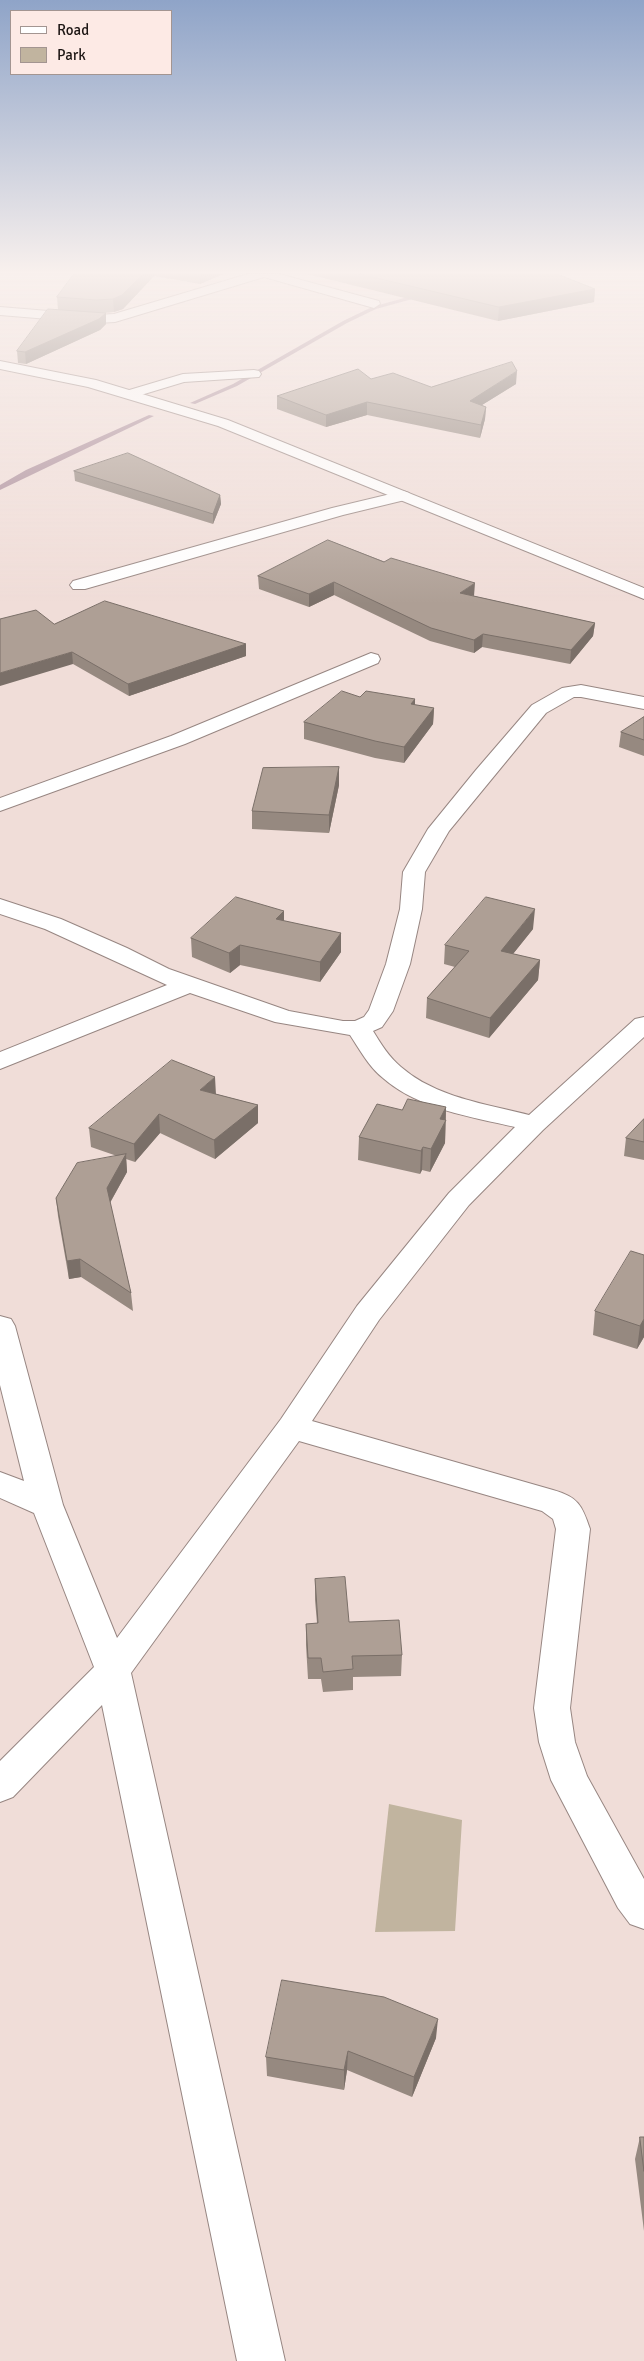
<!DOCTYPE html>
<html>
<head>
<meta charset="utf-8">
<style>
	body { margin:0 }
	#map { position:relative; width:644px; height:2361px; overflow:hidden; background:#f0ddd8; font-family:Signika,sans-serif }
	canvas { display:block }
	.legend { position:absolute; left:10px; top:10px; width:162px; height:65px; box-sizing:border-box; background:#fdeae5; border:1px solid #a39591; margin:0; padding:6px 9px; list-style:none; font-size:15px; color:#1d1614 }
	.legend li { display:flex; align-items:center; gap:10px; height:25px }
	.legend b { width:25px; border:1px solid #a39591 }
</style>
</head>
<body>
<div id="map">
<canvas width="644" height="2361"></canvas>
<ul class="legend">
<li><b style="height:6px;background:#fff"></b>Road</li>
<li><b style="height:14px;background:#c1b49f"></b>Park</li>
</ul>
</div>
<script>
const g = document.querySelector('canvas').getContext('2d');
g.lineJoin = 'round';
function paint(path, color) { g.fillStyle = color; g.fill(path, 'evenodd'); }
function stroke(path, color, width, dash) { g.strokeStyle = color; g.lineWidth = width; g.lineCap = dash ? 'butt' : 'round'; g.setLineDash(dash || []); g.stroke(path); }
paint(new Path2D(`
	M 389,1804 L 462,1820 L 455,1931 L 375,1932 Z`), '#c1b49f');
paint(new Path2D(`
	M 425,292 L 427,295 L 376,309 L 347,323 L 237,386 L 195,404 L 190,403 L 233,384 L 343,321 L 372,307 Z
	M 149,415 L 154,416 L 0,490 L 0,485 L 26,470 Z`), '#aa8c99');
const street = new Path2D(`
	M 248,274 L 279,274 L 379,301 L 380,304 L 374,308 L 264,277 L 115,322 L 97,323 L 0,315 L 0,307 L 97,315 L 114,314 Z
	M 254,370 L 259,371 L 261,374 L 259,377 L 184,382 L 131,398 L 124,394 L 126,391 L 183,374 Z
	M 403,491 L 409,493 L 411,496 L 409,499 L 343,515 L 85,589 L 73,589 L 70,585 L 73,581 L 332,508 Z
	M 371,653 L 378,655 L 380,659 L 378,663 L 185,744 L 0,811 L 0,798 L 171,736 Z
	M 581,685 L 644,697 L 644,709 L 581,697 L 574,697 L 546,713 L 449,831 L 425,872 L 422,909 L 410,964 L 393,1011 L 382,1027 L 373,1031 C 381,1044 389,1057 401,1067 C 435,1097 486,1104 529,1115 L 635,1019 L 644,1017 L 644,1037 L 543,1130 L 469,1205 L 379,1320 L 312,1421 L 553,1490 C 578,1497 582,1505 590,1529 L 570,1708 L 575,1742 L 587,1776 L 644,1879 L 644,1929 L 630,1924 L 618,1908 L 551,1780 L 539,1742 L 534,1708 L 556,1529 L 553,1519 L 542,1511 L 299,1441 L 131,1673 L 285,2361 L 237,2361 L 102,1705 L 13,1797 L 0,1802 L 0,1761 L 94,1667 L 34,1513 L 0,1498 L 0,1472 L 24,1481 L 0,1385 L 0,1316 L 11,1319 L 15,1326 L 63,1505 L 117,1638 L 281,1419 L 357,1306 L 449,1193 L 515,1127 C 472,1117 418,1109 383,1078 C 369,1067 360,1050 350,1035 L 275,1022 L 190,993 L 0,1069 L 0,1052 L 167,985 L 45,929 L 0,914 L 0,899 L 61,919 L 127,948 L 169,969 L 289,1011 L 343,1021 L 355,1021 L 364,1017 L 369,1010 L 386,964 L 400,909 L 403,872 L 428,829 L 476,770 L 532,705 L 562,688 Z`);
const secondary = new Path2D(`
	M 0,361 L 96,380 L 228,420 L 644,588 L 644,599 L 218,426 L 88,387 L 0,369 Z`);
stroke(street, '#978682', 2);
stroke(secondary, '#978682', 2);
paint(street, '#fff');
paint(secondary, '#fff');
paint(new Path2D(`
	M 74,274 L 223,274 L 200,284 L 154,276 L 123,309 L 114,312 L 104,313 L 106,324 L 100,330 L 26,364 L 18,363 L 17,351 L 58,310 L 57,297 Z
	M 307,274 L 557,274 L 595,289 L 594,302 L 498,321 Z
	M 371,379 L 431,387 L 516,384 L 482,405 L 486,407 L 485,419 L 480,438 L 367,415 L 326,427 L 277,409 L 277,396 Z
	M 74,471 L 220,495 L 221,504 L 213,524 L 75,481 Z
	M 328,540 L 474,596 L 595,623 L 593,636 L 570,664 L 482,647 L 474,653 L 430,641 L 334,595 L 309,607 L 259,589 L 258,576 Z
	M 54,624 L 246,644 L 246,656 L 129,696 L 73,664 Z
	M 360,697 L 415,699 L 415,705 L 434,708 L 433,724 L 404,763 L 375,758 L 304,739 L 304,722 Z
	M 644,717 L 644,756 L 619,747 L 621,732 Z
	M 339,767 L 339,785 L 329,833 L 252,829 L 252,811 Z
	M 284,921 L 341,933 L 341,952 L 320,982 L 240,965 L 230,973 L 192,957 L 191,938 Z
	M 533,929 L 513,954 L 540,960 L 538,980 L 489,1038 L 426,1018 L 427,998 L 455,967 L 444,964 L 445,945 Z
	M 216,1094 L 258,1105 L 258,1123 L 215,1159 L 160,1133 L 135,1162 L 126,1159 L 127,1172 L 110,1203 L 131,1293 L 133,1311 L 81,1277 L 69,1279 L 58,1216 L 56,1198 L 117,1156 L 91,1147 L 89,1128 Z
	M 446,1107 L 445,1143 L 430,1172 L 422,1170 L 420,1174 L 358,1160 L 359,1137 L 402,1110 Z
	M 644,1119 L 644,1160 L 624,1156 L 626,1138 Z
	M 644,1255 L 644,1337 L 637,1349 L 593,1335 L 595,1311 Z
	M 315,1579 L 349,1622 L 402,1655 L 401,1676 L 353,1677 L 353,1690 L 323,1692 L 321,1679 L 308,1679 L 306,1645 L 306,1624 L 317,1623 L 315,1600 Z
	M 436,2038 L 412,2097 L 347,2070 L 344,2090 L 267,2076 L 266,2057 Z
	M 640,2137 L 644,2137 L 644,2231 L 635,2159 Z`), '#968980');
paint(new Path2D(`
	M 143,274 L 154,274 L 154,276 L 123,309 L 114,312 L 113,299 Z
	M 200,274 L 223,274 L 200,284 Z
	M 595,289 L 594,302 L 498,321 L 499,307 Z
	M 106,313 L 106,324 L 100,330 L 26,364 L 25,352 Z
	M 517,371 L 516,384 L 469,413 L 470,401 Z
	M 367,402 L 367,415 L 326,427 L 326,415 Z
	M 486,407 L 485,419 L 480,438 L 481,425 Z
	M 220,495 L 221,504 L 213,524 L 213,514 Z
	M 334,582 L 334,595 L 309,607 L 309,594 Z
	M 475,583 L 474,596 L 460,593 Z
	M 595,623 L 593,636 L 570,664 L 571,650 Z
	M 483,634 L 482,647 L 474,653 L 474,640 Z
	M 246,644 L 246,656 L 129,696 L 128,684 Z
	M 72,652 L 73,664 L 0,686 L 0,673 Z
	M 415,699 L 415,715 L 411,704 Z
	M 434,708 L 433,724 L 404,763 L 404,747 Z
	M 339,767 L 339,785 L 329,833 L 329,815 Z
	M 535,909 L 533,929 L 500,970 L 501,951 Z
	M 284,911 L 284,930 L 276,919 Z
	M 341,933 L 341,952 L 320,982 L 320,962 Z
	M 240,945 L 240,965 L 230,973 L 229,953 Z
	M 540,960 L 538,980 L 489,1038 L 490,1018 Z
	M 215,1077 L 216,1095 L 200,1090 Z
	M 258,1105 L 258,1123 L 215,1159 L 214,1140 Z
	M 446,1107 L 445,1143 L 430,1172 L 431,1149 L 440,1119 Z
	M 159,1114 L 160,1133 L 135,1162 L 134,1144 Z
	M 423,1147 L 422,1170 L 420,1174 L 421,1151 Z
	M 126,1154 L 127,1172 L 108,1206 L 107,1188 Z
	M 80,1259 L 81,1277 L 69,1279 L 67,1261 Z
	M 644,1319 L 644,1337 L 637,1349 L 640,1326 Z
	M 438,2019 L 436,2038 L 412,2097 L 414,2077 Z
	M 348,2051 L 347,2070 L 344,2090 L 344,2070 Z`), '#7a6f68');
const building = new Path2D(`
	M 74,274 L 143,274 L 122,295 L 113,299 L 96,300 L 57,297 Z
	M 360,274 L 557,274 L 595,289 L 499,307 Z
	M 48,309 L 106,313 L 99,319 L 25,352 L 17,351 Z
	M 512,362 L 517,371 L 470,401 L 486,407 L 481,425 L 367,402 L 326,415 L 277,396 L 358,369 L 371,379 L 393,373 L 431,387 Z
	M 128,453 L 220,495 L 213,514 L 74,471 Z
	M 328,540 L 384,562 L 391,558 L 475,583 L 460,593 L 595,623 L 571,650 L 483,634 L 474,640 L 431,628 L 334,582 L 309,594 L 258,576 Z
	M 105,601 L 246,644 L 128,684 L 72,652 L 0,673 L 0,619 L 36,610 L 54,624 Z
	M 342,691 L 360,697 L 366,691 L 415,699 L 411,704 L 434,708 L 404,747 L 375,741 L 304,722 Z
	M 644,717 L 644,740 L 621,732 Z
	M 339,767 L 329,815 L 252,811 L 263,768 Z
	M 236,897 L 284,911 L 276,919 L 341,933 L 320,962 L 240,945 L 229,953 L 191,938 Z
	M 486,897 L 535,909 L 501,951 L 540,960 L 490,1018 L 427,998 L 469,951 L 445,945 Z
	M 172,1060 L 215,1077 L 200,1090 L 258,1105 L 214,1140 L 159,1114 L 134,1144 L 89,1128 Z
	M 408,1099 L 446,1107 L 440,1119 L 446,1120 L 431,1149 L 423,1147 L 421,1151 L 359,1137 L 377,1104 L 402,1110 Z
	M 644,1119 L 644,1142 L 626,1138 Z
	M 126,1154 L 107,1188 L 131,1293 L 80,1259 L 67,1261 L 56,1198 L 77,1163 Z
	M 631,1251 L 644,1255 L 644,1319 L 640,1326 L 595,1311 Z
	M 345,1577 L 349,1622 L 399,1620 L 402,1655 L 352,1656 L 353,1669 L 323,1672 L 321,1658 L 308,1658 L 306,1624 L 318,1623 L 315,1579 Z
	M 282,1980 L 384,1997 L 438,2019 L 414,2077 L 348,2051 L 344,2070 L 266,2057 Z
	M 640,2137 L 644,2137 L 644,2171 Z`);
paint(building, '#ae9f95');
stroke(building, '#7a6f68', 1);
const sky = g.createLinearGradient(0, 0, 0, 604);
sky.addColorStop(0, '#8fa4c8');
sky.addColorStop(0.45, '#f8f0ed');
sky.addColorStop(1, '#f8f0ed00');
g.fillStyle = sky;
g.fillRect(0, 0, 644, 604);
</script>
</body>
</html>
